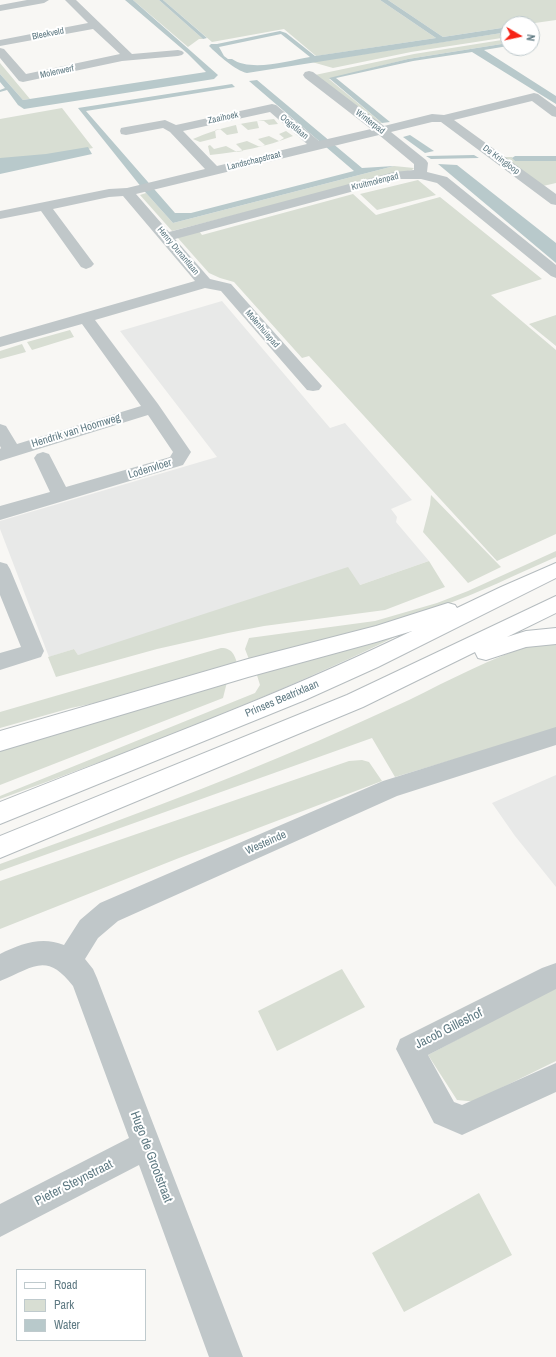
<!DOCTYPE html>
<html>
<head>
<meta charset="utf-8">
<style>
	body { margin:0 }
	#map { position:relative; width:556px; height:1357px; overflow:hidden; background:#f8f7f4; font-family:"Archivo Narrow",sans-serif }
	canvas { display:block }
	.legend { position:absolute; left:16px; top:1269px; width:130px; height:72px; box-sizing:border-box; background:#fff; border:1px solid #bfcacd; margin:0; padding:5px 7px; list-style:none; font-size:12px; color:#5f7a83 }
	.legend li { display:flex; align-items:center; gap:8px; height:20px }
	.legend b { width:20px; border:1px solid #bfcacd }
	.north { position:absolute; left:500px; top:16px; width:40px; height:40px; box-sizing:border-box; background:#fff; border:1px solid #bfcacd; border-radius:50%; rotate:99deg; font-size:11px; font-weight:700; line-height:16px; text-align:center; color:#5f7a83 }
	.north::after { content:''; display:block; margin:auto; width:14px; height:18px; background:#f62316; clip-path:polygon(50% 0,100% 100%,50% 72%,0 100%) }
</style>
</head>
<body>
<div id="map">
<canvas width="556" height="1357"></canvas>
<ul class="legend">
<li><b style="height:5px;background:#fff"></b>Road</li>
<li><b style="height:11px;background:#d8ded3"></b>Park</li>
<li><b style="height:11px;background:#b8c9cb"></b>Water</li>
</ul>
<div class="north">N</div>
</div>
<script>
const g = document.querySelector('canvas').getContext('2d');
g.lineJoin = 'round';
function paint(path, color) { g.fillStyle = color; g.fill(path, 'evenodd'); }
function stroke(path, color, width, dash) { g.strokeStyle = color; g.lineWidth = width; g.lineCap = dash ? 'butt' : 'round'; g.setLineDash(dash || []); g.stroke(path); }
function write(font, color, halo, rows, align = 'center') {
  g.font = font + ' "Archivo Narrow",sans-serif'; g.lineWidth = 4; g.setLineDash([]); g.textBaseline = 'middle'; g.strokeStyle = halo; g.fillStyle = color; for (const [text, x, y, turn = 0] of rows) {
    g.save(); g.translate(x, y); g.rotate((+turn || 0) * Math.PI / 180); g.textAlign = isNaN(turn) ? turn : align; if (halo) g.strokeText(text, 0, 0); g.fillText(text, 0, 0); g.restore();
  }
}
paint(new Path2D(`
	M 222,301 L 330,428 L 345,423 L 412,500 L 391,509 L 397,517 L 396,522 L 429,561 L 360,585 L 78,655 L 74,649 L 49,657 L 0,529 L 0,521 L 217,457 L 120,331 Z
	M 556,775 L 556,887 L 515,836 L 492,803 Z`), '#e8e9e8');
paint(new Path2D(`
	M 133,0 L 159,0 L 203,39 L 199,39 L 188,47 Z
	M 163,0 L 380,0 L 436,38 L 316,56 L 284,29 L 212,42 Z
	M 388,0 L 556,0 L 556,20 L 528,24 L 508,24 L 508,27 L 443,37 Z
	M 508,32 L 508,37 L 411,52 L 333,68 L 312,62 Z
	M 508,39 L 508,43 L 408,59 L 329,79 L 382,123 L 376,124 L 315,75 L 414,54 Z
	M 0,63 L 30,99 L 23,100 L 0,74 Z
	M 62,108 L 93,148 L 0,167 L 0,119 Z
	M 274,119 L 278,124 L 269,125 L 264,121 L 257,121 L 259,128 L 248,130 L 241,124 L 236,125 L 238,133 L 227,135 L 220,129 L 215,130 L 216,138 L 200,142 L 193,139 C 221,127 244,122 274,119 Z
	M 286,131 L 293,136 C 266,147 240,152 210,155 L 208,146 L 210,145 L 214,149 L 226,146 L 237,152 L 243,151 L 236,144 L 247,141 L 260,147 L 265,145 L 258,139 L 269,136 L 279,141 L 284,138 L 279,134 Z
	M 502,157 L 512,157 L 515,161 L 556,161 L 556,183 L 543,186 Z
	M 394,166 L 414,168 L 412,170 L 172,231 L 140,195 L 146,193 L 173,223 Z
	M 418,180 L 436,195 L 377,210 L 360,194 Z
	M 353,194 L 376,215 L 440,197 L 542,279 L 491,295 L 556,350 L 556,534 L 497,561 L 309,356 L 302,358 L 234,282 L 220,278 L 209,273 L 177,237 L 199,231 L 202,235 Z
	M 556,315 L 556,346 L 529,324 Z
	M 70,330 L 74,337 L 32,350 L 27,342 Z
	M 22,344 L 26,352 L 0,359 L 0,351 Z
	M 431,495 L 501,567 L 468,583 L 423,532 L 430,505 Z
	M 556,551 L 556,557 C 517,574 479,593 439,607 C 377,628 313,645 250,662 L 245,649 L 249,638 L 375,621 L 437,603 L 468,591 Z
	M 429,561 L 445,587 L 385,610 L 264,626 L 228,633 L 157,649 L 56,677 L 48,657 L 74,649 L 78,655 L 348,567 L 360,585 Z
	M 399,635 C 270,698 135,750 0,799 L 0,796 L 255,693 L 260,685 L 256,672 Z
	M 536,643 L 556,643 L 556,729 L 395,777 L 372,738 L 0,871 L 0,864 C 107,825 214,786 318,741 C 349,727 379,714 409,700 C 451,679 492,658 536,643 Z
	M 221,648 C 233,648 235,656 238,666 L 154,691 L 71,708 L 0,728 L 0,712 Z
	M 227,682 L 223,698 L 0,785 L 0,748 Z
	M 362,760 L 369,762 L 382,781 L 179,858 L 0,929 L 0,881 L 349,761 Z
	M 342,969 L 365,1007 L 277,1051 L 258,1011 Z
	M 556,987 L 556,1061 L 495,1091 L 478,1102 L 457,1100 L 428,1055 Z
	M 479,1193 L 512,1255 L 404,1312 L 372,1253 Z`), '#d8ded3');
paint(new Path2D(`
	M 125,0 L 133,0 L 218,75 L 214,79 L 24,109 L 18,105 L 7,90 L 0,92 L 0,90 L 5,88 L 0,82 L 0,74 L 23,100 L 206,72 L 187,53 Z
	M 159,0 L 163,0 L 207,38 L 203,39 Z
	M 380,0 L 388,0 L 443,37 L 508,27 L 508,32 L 247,73 C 236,71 217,54 209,46 L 211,44 L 217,44 L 280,31 L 286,33 L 315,56 L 436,38 ZM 281,34 L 310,57 C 288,61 251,72 232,59 L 228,59 L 224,56 L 219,47 Z
	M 508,43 L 508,46 L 484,50 L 556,96 L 556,104 L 472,52 L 413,61 L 336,78 L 390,122 L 382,123 L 329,78 L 408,59 Z
	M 257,80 L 362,168 L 394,166 L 173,223 L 146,193 L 78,108 L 232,84 L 235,87 L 86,111 L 175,213 L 191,213 L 354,171 L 249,81 Z
	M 410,135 L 434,151 L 425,153 L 403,137 Z
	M 88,147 L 92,154 L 0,174 L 0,158 L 46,154 Z
	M 474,155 L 479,158 L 431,159 L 426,156 Z
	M 515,156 L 556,156 L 556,161 L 515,161 L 512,158 Z
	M 438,164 L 457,165 L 556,243 L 556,263 Z`), '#b8c9cb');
const major = new Path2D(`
	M 556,563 L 556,578 L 378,667 L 305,700 L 0,824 L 0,802 C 138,747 278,696 412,631 L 376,642 L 248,677 L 0,751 L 0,731 L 248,659 L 376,626 L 448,603 L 455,605 L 457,608 L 501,587 Z
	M 556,596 L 556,613 L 507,637 L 526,631 L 556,628 L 556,644 L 526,647 L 486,660 L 478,658 L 475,652 L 363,707 L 0,858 L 0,836 L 347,695 Z`);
stroke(major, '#b5bcbf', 2);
paint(new Path2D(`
	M 27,0 L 49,0 L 44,3 L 0,11 L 0,5 Z
	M 65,0 L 76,0 L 132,54 L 178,50 L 182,51 L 184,53 L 182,55 L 178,56 L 122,61 L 23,82 L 19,81 L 0,58 L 0,48 L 4,49 L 26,74 L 120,54 L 93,29 L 0,46 L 0,40 L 88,23 Z
	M 309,71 L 313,72 L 384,126 L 432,114 L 444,115 L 534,93 L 538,94 L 556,107 L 556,117 L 552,116 L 532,101 L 454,120 L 556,194 L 556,205 L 551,204 L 441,122 L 432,122 L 391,132 L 426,160 L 428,163 L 427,172 L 447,177 L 556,265 L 556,278 L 551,276 L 437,183 L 421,179 L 399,179 L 175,239 L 210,279 L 231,284 L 322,386 L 319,390 L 313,391 L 307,390 L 221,291 L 205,288 L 95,320 L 158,404 L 191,452 L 183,465 L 0,520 L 0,506 L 50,492 L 34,458 L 37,454 L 43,452 L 49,454 L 66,487 L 170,457 L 173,452 L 148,415 L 0,461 L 0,449 L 1,448 L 0,446 L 0,424 L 6,426 L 17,444 L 141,406 L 82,324 L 0,347 L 0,337 L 195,281 L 123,196 L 109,197 L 53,209 L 94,264 L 91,267 L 86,269 L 81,267 L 41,211 L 0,219 L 0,211 L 109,189 L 127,188 L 205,169 L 170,132 L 163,128 L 126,135 L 121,134 L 120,131 L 121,128 L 126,127 L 165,120 L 176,125 L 272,104 L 276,105 L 319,141 L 371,129 L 305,78 L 303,75 L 305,72 ZM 270,112 L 307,144 L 217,166 L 183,131 ZM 379,135 L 414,164 L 414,170 L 394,172 L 169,232 L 136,194 Z
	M 0,562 L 7,564 L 10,569 L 44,651 L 41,657 L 0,670 L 0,653 L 21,647 L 0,595 Z
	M 556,727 L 556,745 L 397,796 L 118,921 L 98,938 L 85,959 L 93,969 L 97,978 L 243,1357 L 209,1357 L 139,1165 L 0,1237 L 0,1204 L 129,1138 L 73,986 C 46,951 33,968 0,981 L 0,954 C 21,944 41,936 64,945 L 80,920 L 100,903 L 383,781 Z
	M 556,963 L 556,989 L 428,1055 L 454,1102 L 462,1105 L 556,1063 L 556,1092 L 462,1135 L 434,1123 L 396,1049 L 400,1039 L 542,968 Z`), '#c0c7c9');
paint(major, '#fff');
write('9px', '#5f7a83', '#fff', [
	["Bleekveld",48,34,-11],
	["Molenwerf",57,72,-12],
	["Zaaihoek",223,118,-12],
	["Winterpad",370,122,38],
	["Oogstlaan",294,127,40],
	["De Kringloop",501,160,36],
	["Landschapstraat",254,161,-14],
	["Kruitmolenpad",375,182,-14],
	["Henry Dunantlaan",178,251,50],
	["Molenhuispad",262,329,49]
]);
write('11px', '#5f7a83', '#fff', [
	["Hendrik van Hoornweg",76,431,-17],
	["Lodenvloer",150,469,-17],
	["Prinses Beatrixlaan",282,699,-23],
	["Westeinde",266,843,-24]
]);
write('13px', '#5f7a83', '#fff', [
	["Jacob Gilleshof",449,1029,-27],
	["Hugo de Grootstraat",151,1157,69],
	["Pieter Steynstraat",74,1183,-27]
]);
</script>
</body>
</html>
